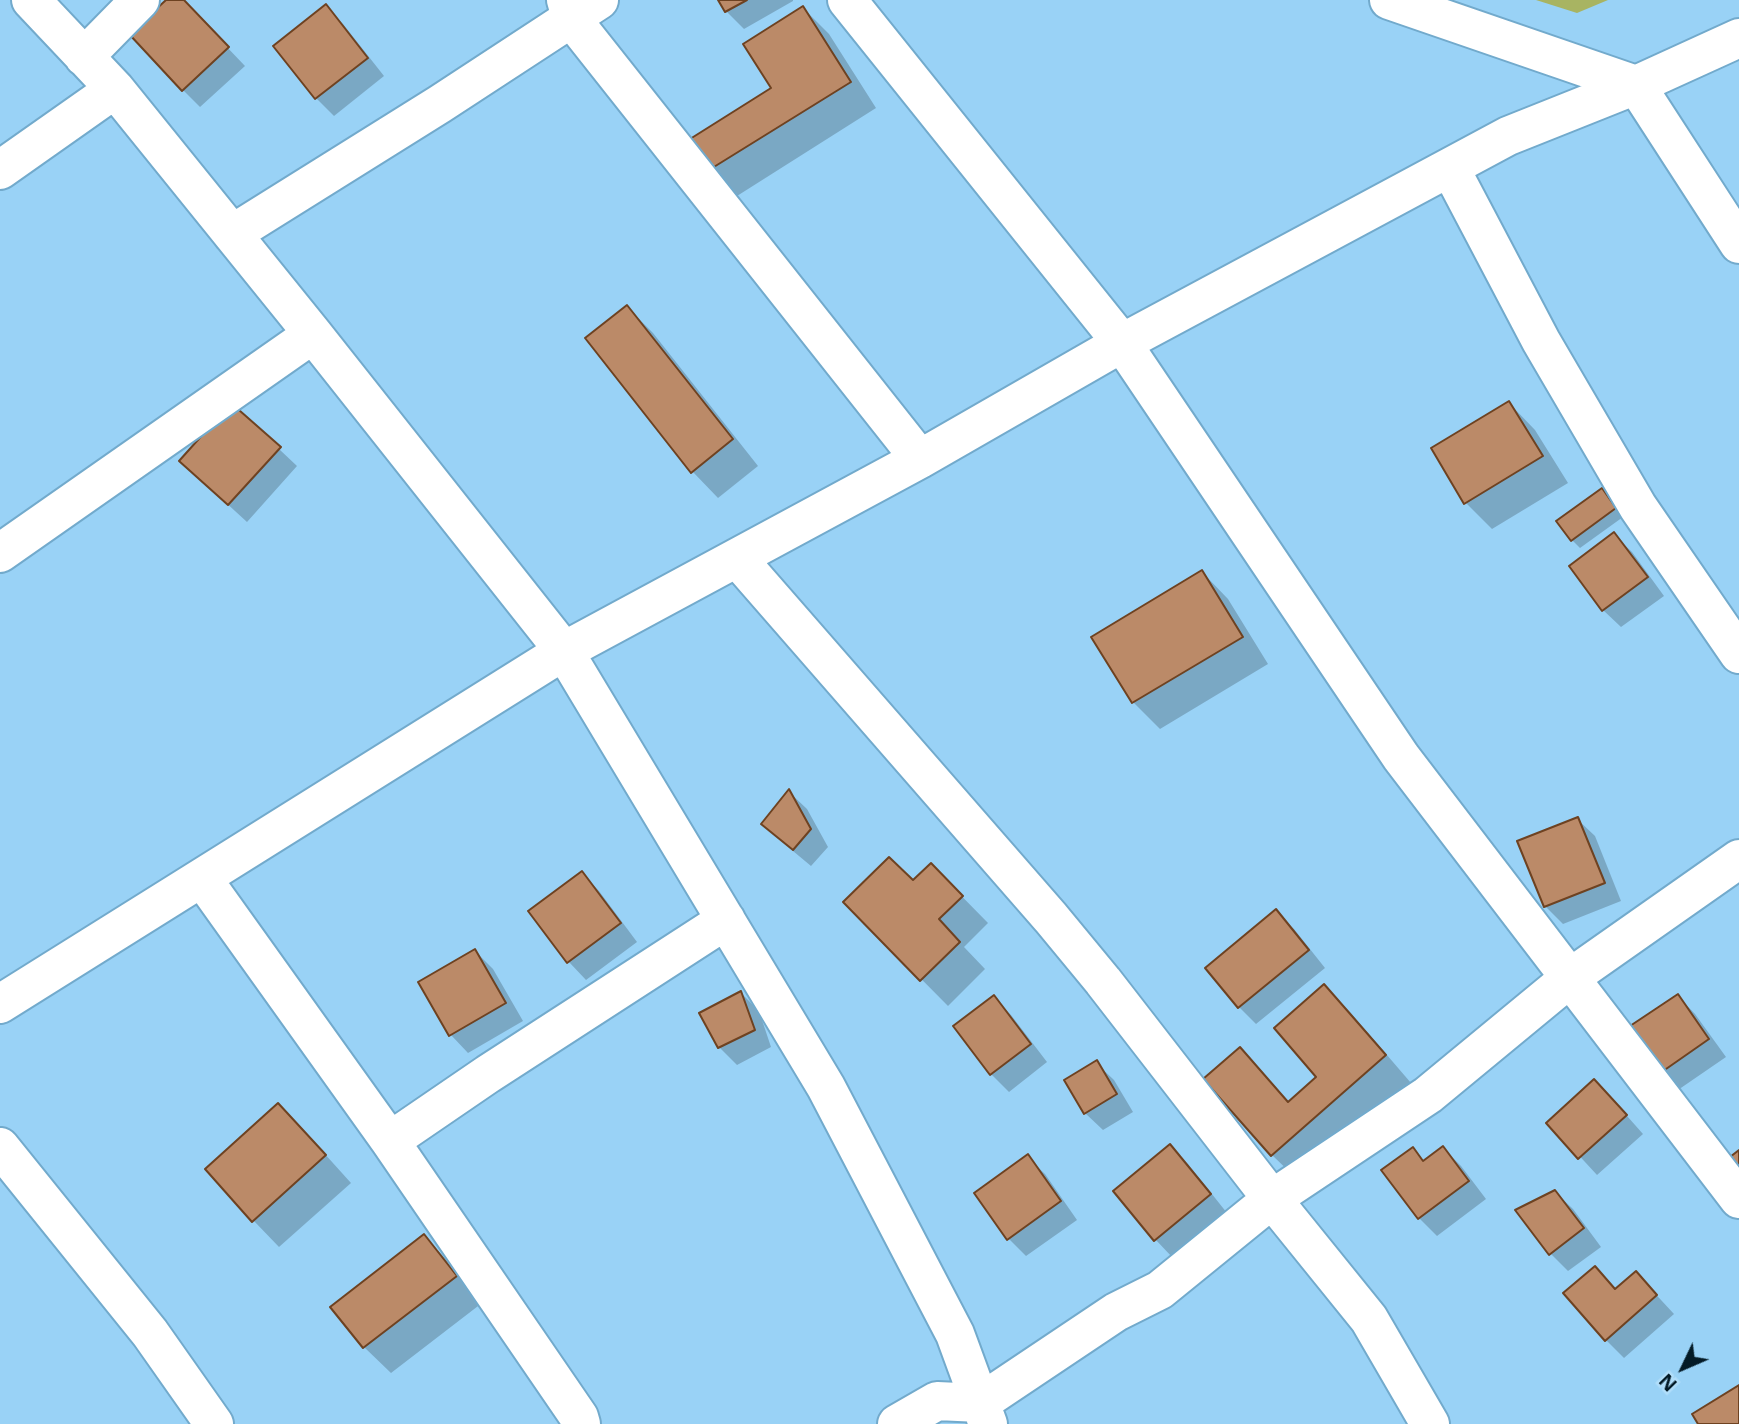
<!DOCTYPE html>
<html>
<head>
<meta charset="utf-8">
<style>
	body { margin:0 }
	#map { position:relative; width:1739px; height:1424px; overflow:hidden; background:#99d2f6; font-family:"Noto Sans",sans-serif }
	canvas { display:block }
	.north { position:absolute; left:1648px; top:1333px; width:70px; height:70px; -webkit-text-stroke:5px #b1defa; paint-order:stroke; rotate:226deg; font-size:19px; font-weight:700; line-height:28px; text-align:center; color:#031a26 }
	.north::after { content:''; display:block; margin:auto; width:24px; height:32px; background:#031a26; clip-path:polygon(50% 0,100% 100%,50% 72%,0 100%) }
</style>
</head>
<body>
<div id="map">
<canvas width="1739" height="1424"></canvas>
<div class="north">N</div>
</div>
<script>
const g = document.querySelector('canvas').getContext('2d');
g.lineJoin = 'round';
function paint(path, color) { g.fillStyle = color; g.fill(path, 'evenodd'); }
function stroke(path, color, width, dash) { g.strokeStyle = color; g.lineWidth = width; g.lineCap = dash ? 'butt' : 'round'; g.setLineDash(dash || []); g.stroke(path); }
paint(new Path2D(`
	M 1536,0 L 1608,0 L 1577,13 Z`), '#a8b462');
paint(new Path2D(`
	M 169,0 L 182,0 L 245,66 L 200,107 L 183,90 Z
	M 720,0 L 793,0 L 793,1 L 744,29 L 726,11 Z
	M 326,7 L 343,24 L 384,76 L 334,116 L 316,98 L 275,46 Z
	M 803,8 L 829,34 L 876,108 L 737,196 L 711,169 L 773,89 Z
	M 627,307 L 653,333 L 758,466 L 718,498 L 692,471 Z
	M 1509,403 L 1535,430 L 1568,483 L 1492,529 L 1465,502 Z
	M 279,449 L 297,466 L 247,522 L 199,478 Z
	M 1602,491 L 1610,499 L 1623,517 L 1580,548 L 1572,540 Z
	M 1614,535 L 1632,552 L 1664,596 L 1621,627 L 1603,610 Z
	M 1202,572 L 1228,599 L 1268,664 L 1160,729 L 1133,702 Z
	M 789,792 L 807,809 L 828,847 L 811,866 L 781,841 L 763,824 Z
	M 1577,819 L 1595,836 L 1621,901 L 1563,924 L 1545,906 Z
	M 931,865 L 988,923 L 964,947 L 985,969 L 948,1006 L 845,902 L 913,883 Z
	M 582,873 L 599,891 L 637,942 L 586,980 L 569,962 L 531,911 Z
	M 1276,912 L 1294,929 L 1325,968 L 1256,1024 L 1239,1007 Z
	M 475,951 L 493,969 L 523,1021 L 468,1053 L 451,1035 L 421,982 Z
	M 1324,986 L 1350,1012 L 1411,1083 L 1299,1181 L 1272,1155 L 1206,1079 L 1240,1049 L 1289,1102 L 1319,1077 Z
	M 741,993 L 759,1011 L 771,1047 L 737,1065 L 719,1047 Z
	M 1678,996 L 1695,1014 L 1726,1057 L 1675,1092 L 1658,1075 Z
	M 994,998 L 1011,1015 L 1047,1062 L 1009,1092 L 991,1074 L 955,1027 Z
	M 1096,1063 L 1114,1080 L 1133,1112 L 1103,1130 L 1085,1113 Z
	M 1612,1099 L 1643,1134 L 1597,1175 L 1549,1123 Z
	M 278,1105 L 305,1132 L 351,1183 L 279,1247 L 253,1220 Z
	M 1170,1146 L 1188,1164 L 1227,1213 L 1172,1257 L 1155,1239 Z
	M 1443,1148 L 1461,1166 L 1486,1199 L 1437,1236 L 1419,1218 L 1413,1149 L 1425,1162 Z
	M 1027,1157 L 1045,1174 L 1077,1220 L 1026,1256 L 1009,1239 L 976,1194 Z
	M 1555,1192 L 1573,1209 L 1601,1247 L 1568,1271 L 1551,1254 Z
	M 424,1237 L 450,1263 L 482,1303 L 391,1373 L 364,1347 L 333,1307 Z
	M 1636,1273 L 1674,1314 L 1624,1358 L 1606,1340 L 1566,1293 L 1616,1290 Z`), '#0003');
const building = new Path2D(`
	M 166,0 L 184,0 L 229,47 L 182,91 L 129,34 Z
	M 718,0 L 747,0 L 725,12 Z
	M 326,4 L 368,58 L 315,99 L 273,46 Z
	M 803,6 L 851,82 L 709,170 L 690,139 L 771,88 L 743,44 Z
	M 627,305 L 733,439 L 691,473 L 585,338 Z
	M 1509,401 L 1543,456 L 1464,504 L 1431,448 Z
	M 231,403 L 281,447 L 228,505 L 179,461 Z
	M 1602,488 L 1616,508 L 1571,541 L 1556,521 Z
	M 1614,532 L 1648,577 L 1602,611 L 1569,566 Z
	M 1202,570 L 1243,637 L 1132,703 L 1091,637 Z
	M 789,789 L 811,829 L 793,850 L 761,824 Z
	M 1578,817 L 1605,883 L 1544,907 L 1517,841 Z
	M 889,857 L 913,880 L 931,863 L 963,896 L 939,919 L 960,942 L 920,981 L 843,902 Z
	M 582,871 L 621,923 L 567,963 L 528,911 Z
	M 1276,909 L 1309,950 L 1238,1008 L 1205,968 Z
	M 475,949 L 506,1003 L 449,1036 L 418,982 Z
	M 1324,984 L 1386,1055 L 1271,1156 L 1203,1079 L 1240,1047 L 1288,1102 L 1316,1077 L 1274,1028 Z
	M 741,991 L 755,1030 L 718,1048 L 699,1013 Z
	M 1678,994 L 1709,1039 L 1656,1076 L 1624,1030 Z
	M 994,995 L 1031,1044 L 990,1075 L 953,1026 Z
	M 1097,1060 L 1117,1094 L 1084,1114 L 1064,1080 Z
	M 1594,1079 L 1627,1115 L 1578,1159 L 1546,1123 Z
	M 278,1103 L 326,1155 L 252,1222 L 205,1169 Z
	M 1170,1144 L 1211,1194 L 1154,1241 L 1113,1191 Z
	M 1443,1146 L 1469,1181 L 1418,1219 L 1381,1170 L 1413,1147 L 1423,1161 Z
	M 1739,1150 L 1739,1187 L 1721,1164 Z
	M 1028,1154 L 1061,1201 L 1007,1240 L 974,1193 Z
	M 1555,1190 L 1584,1228 L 1549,1255 L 1515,1210 Z
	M 424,1234 L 457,1276 L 363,1348 L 330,1307 Z
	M 1595,1266 L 1615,1289 L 1636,1271 L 1657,1295 L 1605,1341 L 1563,1293 Z
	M 1739,1385 L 1739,1424 L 1698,1424 L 1692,1414 Z`);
paint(building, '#bb8a68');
stroke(building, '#6e4221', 2);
const minor = new Path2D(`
	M 31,0 L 115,89 L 313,334 L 564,651 L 826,1087 L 955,1334 L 988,1424
	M 566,0 L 571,18 L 920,459
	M 847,0 L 1122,343 L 1401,757 L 1739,1199
	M 1389,0 L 1636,85 L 1739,244
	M 84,57 L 140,0
	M 1450,168 L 1541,341 L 1638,507 L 1739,654
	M 0,170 L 115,89
	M 232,234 L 440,104 L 599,0
	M 0,553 L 313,334
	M 737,558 L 1051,918 L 1103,981 L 1272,1199 L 1369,1319 L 1430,1424
	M 202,878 L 390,1141 L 579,1417 L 581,1424
	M 0,1004 L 564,651 L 920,459 L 1122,343 L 1508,136 L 1636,85 L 1739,38
	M 390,1141 L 488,1074 L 726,920
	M 0,1147 L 150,1333 L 214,1424
	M 897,1424 L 937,1401 L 980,1403 L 1116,1312 L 1160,1290 L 1272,1199 L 1428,1095 L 1571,977 L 1739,859`);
stroke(minor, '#72aacc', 42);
stroke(minor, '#fff', 38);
</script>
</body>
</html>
